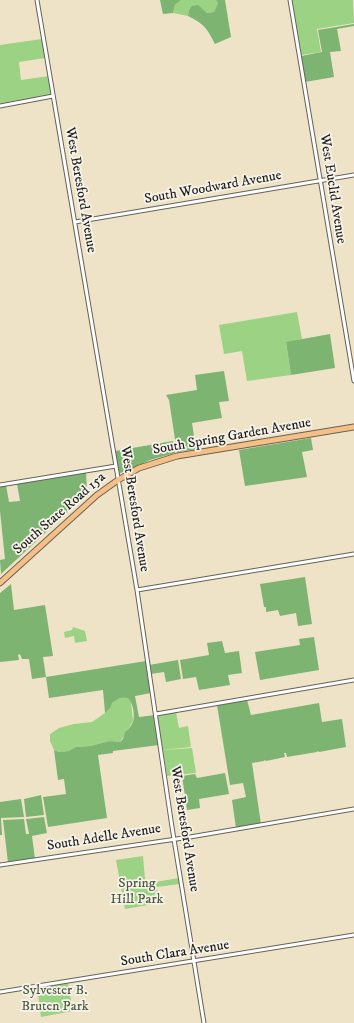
<!DOCTYPE html>
<html>
<head>
<meta charset="utf-8">
<style>
	body { margin:0 }
	canvas { display:block; background:#efe3c7 }
</style>
</head>
<body>
<canvas width="354" height="1023"></canvas>
<script>
const g = document.querySelector('canvas').getContext('2d');
g.lineJoin = 'round';
function paint(path, color) { g.fillStyle = color; g.fill(path, 'evenodd'); }
function stroke(path, color, width, dash) { g.strokeStyle = color; g.lineWidth = width; g.lineCap = dash ? 'butt' : 'round'; g.setLineDash(dash || []); g.stroke(path); }
function write(font, color, halo, rows, align = 'center') {
  g.font = font + ' "IM FELL DW Pica",serif'; g.lineWidth = 3.5; g.setLineDash([]); g.textBaseline = 'middle'; g.strokeStyle = halo; g.fillStyle = color; for (const [text, x, y, turn = 0] of rows) {
    g.save(); g.translate(x, y); g.rotate((+turn || 0) * Math.PI / 180); g.textAlign = isNaN(turn) ? turn : align; if (halo) g.strokeText(text, 0, 0); g.fillText(text, 0, 0); g.restore();
  }
}
paint(new Path2D(`
	M 181,0 L 216,0 L 218,3 L 214,12 L 207,13 L 202,10 L 189,8 L 188,16 L 173,13 L 175,5 Z
	M 291,0 L 353,0 L 354,23 L 317,29 L 321,52 L 301,55 Z
	M 42,39 L 45,58 L 19,62 L 21,80 L 49,76 L 52,95 L 0,104 L 0,45 Z
	M 297,312 L 302,339 L 286,343 L 291,375 L 247,381 L 242,351 L 224,354 L 219,325 Z
	M 73,627 L 85,631 L 87,641 L 75,643 L 74,636 L 65,638 L 64,632 L 72,630 Z
	M 124,697 L 128,698 L 131,701 L 133,721 L 120,742 L 110,741 L 90,746 L 76,747 L 70,751 L 59,752 L 54,750 L 50,741 L 50,734 L 59,728 L 74,724 L 92,722 L 105,713 L 111,703 L 118,699 Z
	M 176,712 L 179,728 L 188,726 L 191,747 L 162,750 L 157,715 Z
	M 192,748 L 196,773 L 167,776 L 163,750 Z
	M 143,856 L 145,879 L 149,883 L 179,878 L 180,884 L 157,887 L 159,903 L 125,909 L 116,860 Z
	M 68,983 L 73,1011 L 41,1017 L 37,987 Z`), '#9cd284');
paint(new Path2D(`
	M 160,0 L 181,0 L 175,5 L 173,13 L 163,14 Z
	M 216,0 L 225,0 L 231,37 L 215,44 C 207,28 204,24 188,16 L 189,9 L 192,6 L 198,5 L 207,13 L 214,12 L 218,3 Z
	M 354,24 L 354,26 L 337,29 L 341,51 L 330,52 L 334,77 L 305,82 L 301,56 L 322,52 L 318,30 Z
	M 330,334 L 335,368 L 291,375 L 286,342 Z
	M 224,371 L 229,401 L 219,402 L 222,418 L 192,423 L 196,449 L 177,452 L 169,400 L 166,395 L 197,390 L 195,375 Z
	M 311,438 L 313,450 L 302,452 L 307,477 L 245,486 L 239,450 Z
	M 173,441 L 175,453 L 150,460 L 118,474 L 115,451 Z
	M 86,472 L 87,494 L 1,574 L 0,560 L 5,559 L 0,511 L 0,486 L 6,485 L 9,502 L 20,501 L 17,484 Z
	M 305,577 L 312,624 L 298,626 L 296,613 L 280,616 L 278,610 L 266,612 L 266,607 L 264,607 L 260,584 Z
	M 11,584 L 14,610 L 45,605 L 53,656 L 43,657 L 46,677 L 146,661 L 151,693 L 135,696 L 139,717 L 155,715 L 159,745 L 113,751 L 113,753 L 98,755 L 107,818 L 48,827 L 43,797 L 66,794 L 64,779 L 58,780 L 54,750 L 59,752 L 69,751 L 76,747 L 90,746 L 110,741 L 120,742 L 123,739 L 125,732 C 128,730 131,726 133,722 C 135,716 133,700 127,698 C 122,696 116,700 112,703 L 110,708 L 105,713 L 103,690 L 49,698 L 46,677 L 32,679 L 29,659 L 22,659 L 20,654 L 18,655 L 19,660 L 0,662 L 0,593 Z
	M 314,637 L 319,670 L 260,680 L 255,652 L 300,645 L 299,639 Z
	M 222,641 L 225,653 L 239,651 L 242,673 L 228,675 L 230,685 L 199,690 L 196,677 L 183,679 L 180,660 L 209,655 L 207,643 Z
	M 178,660 L 181,679 L 166,682 L 164,672 L 151,674 L 149,665 Z
	M 247,700 L 251,715 L 319,703 L 322,722 L 342,719 L 346,747 L 319,752 L 317,751 L 317,752 L 287,757 L 286,753 L 284,753 L 285,757 L 266,761 L 264,760 L 264,761 L 252,763 L 261,824 L 236,828 L 232,800 L 246,797 L 243,783 L 230,785 L 217,705 Z
	M 225,773 L 229,794 L 199,799 L 200,808 L 187,810 L 182,776 L 195,774 L 197,778 Z
	M 41,795 L 44,815 L 26,817 L 24,799 Z
	M 21,799 L 24,817 L 1,818 L 2,835 L 0,835 L 0,802 Z
	M 44,817 L 47,833 L 32,836 L 35,859 L 8,863 L 3,820 L 24,819 L 26,834 L 29,834 L 26,819 Z`), '#7db472');
const tertiary = new Path2D(`
	M 37,0 L 137,590 L 172,827 L 204,1023
	M 290,0 L 354,381
	M 0,106 L 53,96
	M 75,222 L 354,175
	M 0,485 L 116,466
	M 137,590 L 354,554
	M 156,714 L 354,680
	M 0,865 L 190,837 L 354,809
	M 0,992 L 354,935`);
const trunk = new Path2D(`
	M 0,583 L 97,495 L 118,480 L 139,468 L 177,456 L 354,427`);
stroke(tertiary, '#666258', 5);
stroke(trunk, '#666258', 7);
stroke(tertiary, '#fff', 3);
stroke(trunk, '#f5bf86', 5);
write('14px', '#1c1c1c', '#f7f3e8', [
	["South Woodward Avenue",213,188,-10],
	["West Euclid Avenue",332,189,81],
	["West Beresford Avenue",80,190,80],
	["South Spring Garden Avenue",232,437,-10],
	["West Beresford Avenue",134,509,81],
	["South State Road 15a",60,514,-41],
	["West Beresford Avenue",184,829,81],
	["South Adelle Avenue",104,838,-9],
	["South Clara Avenue",175,954,-9]
]);
write('14px', '#495c40', '#f7f3e8', [
	["Spring",137,884],
	["Hill Park",137,900],
	["Sylvester B.",55,991],
	["Bruten Park",55,1007]
]);
</script>
</body>
</html>
